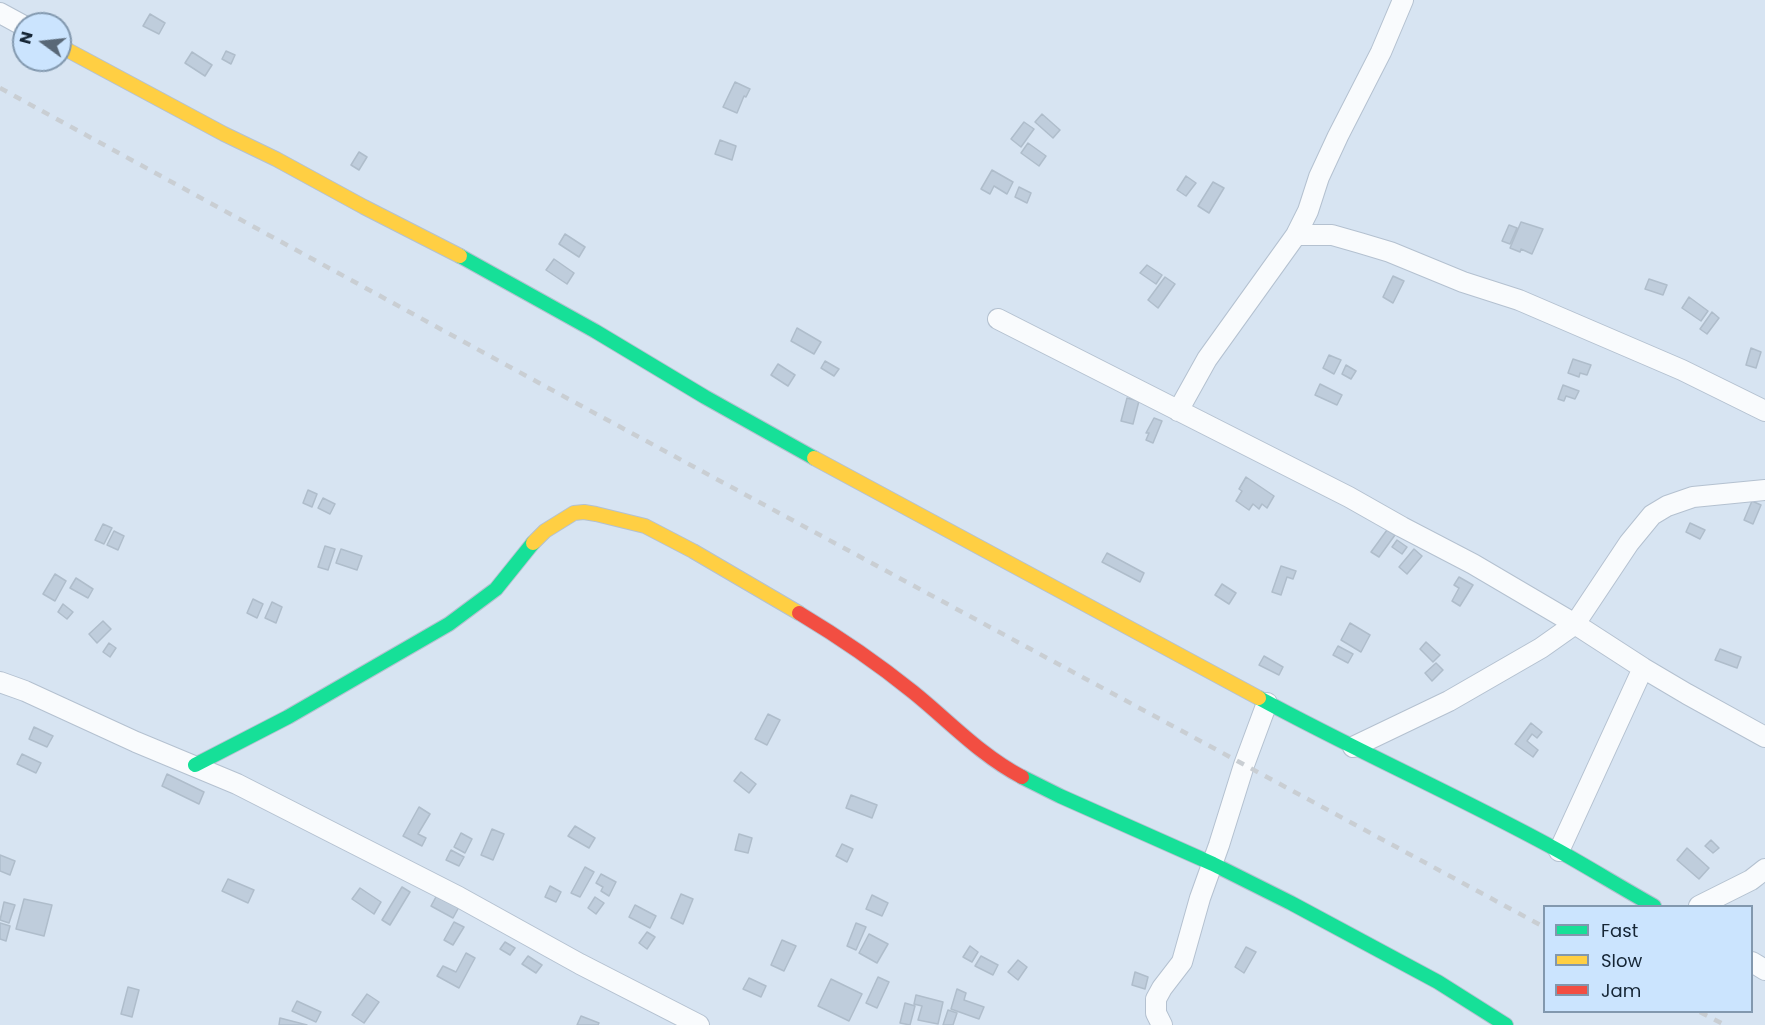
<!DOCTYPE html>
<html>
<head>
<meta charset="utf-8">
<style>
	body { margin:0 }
	#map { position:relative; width:1765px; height:1025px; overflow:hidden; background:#d7e4f2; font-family:Poppins,sans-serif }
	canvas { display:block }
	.legend { position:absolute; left:1543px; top:905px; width:210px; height:108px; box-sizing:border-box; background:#cbe4fe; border:2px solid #8298ae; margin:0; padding:8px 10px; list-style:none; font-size:18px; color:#152535 }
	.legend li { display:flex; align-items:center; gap:12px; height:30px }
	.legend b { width:30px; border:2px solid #8298ae }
	.north { position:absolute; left:12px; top:12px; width:60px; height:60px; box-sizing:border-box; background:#cbe4fe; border:2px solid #8298ae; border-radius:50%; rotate:285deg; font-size:16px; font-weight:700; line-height:24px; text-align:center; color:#152535 }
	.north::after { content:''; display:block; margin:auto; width:21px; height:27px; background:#596877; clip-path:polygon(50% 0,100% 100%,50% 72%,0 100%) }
</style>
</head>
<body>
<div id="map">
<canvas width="1765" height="1025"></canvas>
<ul class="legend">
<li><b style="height:8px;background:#16e098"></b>Fast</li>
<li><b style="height:8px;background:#ffcf43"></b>Slow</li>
<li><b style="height:8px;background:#f24e42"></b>Jam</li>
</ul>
<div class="north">N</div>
</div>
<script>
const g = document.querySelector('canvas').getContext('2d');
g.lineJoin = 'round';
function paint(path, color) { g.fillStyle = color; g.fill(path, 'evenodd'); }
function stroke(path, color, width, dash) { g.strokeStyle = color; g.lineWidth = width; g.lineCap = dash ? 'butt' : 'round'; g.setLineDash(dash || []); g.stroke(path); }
const building = new Path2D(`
	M 150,14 L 165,23 L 159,34 L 143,26 Z
	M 226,51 L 235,55 L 231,64 L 222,59 Z
	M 192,52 L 212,65 L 205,76 L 185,63 Z
	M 735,82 L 750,89 L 746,97 L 744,96 L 737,113 L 723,107 Z
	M 1042,114 L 1060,130 L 1053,138 L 1035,122 Z
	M 1024,122 L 1034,129 L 1021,147 L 1011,139 Z
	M 720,140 L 736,146 L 732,160 L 715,154 Z
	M 1028,143 L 1046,156 L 1039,166 L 1021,153 Z
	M 359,152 L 367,157 L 359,170 L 351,165 Z
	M 992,170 L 1013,182 L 1007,194 L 994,186 L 990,194 L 981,189 Z
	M 1186,176 L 1196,183 L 1186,196 L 1177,190 Z
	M 1213,182 L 1224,188 L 1209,213 L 1198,206 Z
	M 1019,187 L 1031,193 L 1027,203 L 1015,197 Z
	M 1521,222 L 1543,229 L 1532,254 L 1521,249 L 1520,252 L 1510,248 Z
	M 1509,225 L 1517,228 L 1510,244 L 1502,241 Z
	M 565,234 L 585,247 L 579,257 L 559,244 Z
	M 554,259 L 574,273 L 567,284 L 546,270 Z
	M 1147,265 L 1162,275 L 1156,284 L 1140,273 Z
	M 1393,276 L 1404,281 L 1393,303 L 1383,297 Z
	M 1165,277 L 1175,284 L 1158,308 L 1148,300 Z
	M 1649,279 L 1667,285 L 1663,295 L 1645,289 Z
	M 1689,297 L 1708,311 L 1701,321 L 1682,308 Z
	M 1712,312 L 1719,318 L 1707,334 L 1700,329 Z
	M 797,328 L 821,342 L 814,354 L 791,341 Z
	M 1751,348 L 1761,352 L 1756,368 L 1746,365 Z
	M 1329,355 L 1341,360 L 1334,374 L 1323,368 Z
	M 1573,359 L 1591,365 L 1587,375 L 1580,373 L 1579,377 L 1568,373 Z
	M 825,361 L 839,369 L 834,376 L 821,368 Z
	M 778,364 L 795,375 L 788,386 L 771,375 Z
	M 1346,365 L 1356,371 L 1351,379 L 1342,374 Z
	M 1320,384 L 1342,395 L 1337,405 L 1315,395 Z
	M 1563,385 L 1579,391 L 1575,399 L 1566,396 L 1564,401 L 1558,399 Z
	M 1127,398 L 1139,401 L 1133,424 L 1121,421 Z
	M 1154,418 L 1162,421 L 1153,443 L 1146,440 L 1149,433 L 1146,433 Z
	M 1246,477 L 1274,496 L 1267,508 L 1262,504 L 1259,509 L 1253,504 L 1249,510 L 1236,501 L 1242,491 L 1239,489 Z
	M 308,490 L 317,494 L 312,507 L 303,503 Z
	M 323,498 L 335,504 L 330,514 L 318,508 Z
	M 1752,501 L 1761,505 L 1753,524 L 1744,520 Z
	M 1690,523 L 1705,530 L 1700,539 L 1686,532 Z
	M 103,524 L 112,528 L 104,544 L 95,540 Z
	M 1387,530 L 1395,535 L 1379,557 L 1371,552 Z
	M 114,531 L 124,536 L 118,550 L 107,545 Z
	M 1397,540 L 1407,547 L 1402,554 L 1392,547 Z
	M 325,546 L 335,549 L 328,570 L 318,567 Z
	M 341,549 L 362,556 L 357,570 L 336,563 Z
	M 1414,549 L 1422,556 L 1407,574 L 1399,567 Z
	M 1107,553 L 1144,573 L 1140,582 L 1102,562 Z
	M 1281,566 L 1296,571 L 1293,579 L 1287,577 L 1281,595 L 1272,592 Z
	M 55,574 L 66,581 L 55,601 L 43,594 Z
	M 1459,577 L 1473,585 L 1460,606 L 1452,601 L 1459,588 L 1454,585 Z
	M 76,578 L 93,589 L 88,598 L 70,588 Z
	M 1222,584 L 1236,593 L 1229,604 L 1215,595 Z
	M 253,599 L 263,604 L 257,618 L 247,613 Z
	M 272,602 L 282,607 L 276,623 L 265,618 Z
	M 63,604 L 73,612 L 67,619 L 58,612 Z
	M 103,621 L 111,629 L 97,643 L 89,634 Z
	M 1350,623 L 1370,635 L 1361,652 L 1341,640 Z
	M 1426,642 L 1440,655 L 1433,662 L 1420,649 Z
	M 109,643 L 116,648 L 110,657 L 103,652 Z
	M 1338,646 L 1353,654 L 1348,663 L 1333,655 Z
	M 1720,649 L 1741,657 L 1737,668 L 1715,660 Z
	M 1264,656 L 1283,667 L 1279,675 L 1259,665 Z
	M 1436,663 L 1443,670 L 1432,681 L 1425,673 Z
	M 768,714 L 780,720 L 767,745 L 755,739 Z
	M 1531,723 L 1542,732 L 1537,738 L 1532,734 L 1527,741 L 1538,750 L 1533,757 L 1515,744 Z
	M 34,727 L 53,736 L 47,747 L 29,739 Z
	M 22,754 L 41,763 L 36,773 L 17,764 Z
	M 741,772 L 756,784 L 749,793 L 734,781 Z
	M 167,774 L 204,792 L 199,804 L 162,786 Z
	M 851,795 L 877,805 L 872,818 L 846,808 Z
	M 419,807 L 430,814 L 418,834 L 426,838 L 422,846 L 403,836 Z
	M 575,826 L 595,838 L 589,848 L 568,836 Z
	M 492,829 L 504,834 L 493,860 L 481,855 Z
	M 461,833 L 472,839 L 465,853 L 454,847 Z
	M 739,834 L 752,838 L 748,853 L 735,850 Z
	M 1711,840 L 1719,848 L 1713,853 L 1705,846 Z
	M 842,844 L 853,849 L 847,862 L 836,856 Z
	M 1687,848 L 1709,868 L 1699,879 L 1677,860 Z
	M 451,850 L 464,857 L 459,866 L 446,860 Z
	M 0,855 L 15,861 L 10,875 L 0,871 Z
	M 585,867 L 594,872 L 580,897 L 571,893 Z
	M 601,874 L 616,882 L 609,896 L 601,891 L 603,887 L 596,883 Z
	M 228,879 L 254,890 L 248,903 L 222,891 Z
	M 550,886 L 561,892 L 556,902 L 545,897 Z
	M 402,887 L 410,892 L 390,925 L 382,920 Z
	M 360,888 L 381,902 L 374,914 L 352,899 Z
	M 681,894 L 693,899 L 683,924 L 671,918 Z
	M 437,895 L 459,907 L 453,918 L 431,906 Z
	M 872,895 L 888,903 L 882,916 L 866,909 Z
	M 595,897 L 604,903 L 596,914 L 588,908 Z
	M 24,899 L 52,905 L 44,936 L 16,929 Z
	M 4,902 L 15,905 L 9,923 L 0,920 Z
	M 635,905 L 656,916 L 650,928 L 629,917 Z
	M 454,922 L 464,927 L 453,945 L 444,940 Z
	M 0,923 L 10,926 L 6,941 L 0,939 Z
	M 856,923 L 866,927 L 856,950 L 847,946 Z
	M 647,932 L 655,937 L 647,949 L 639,943 Z
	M 869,934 L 888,944 L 877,963 L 859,953 Z
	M 782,940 L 796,946 L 784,971 L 771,965 Z
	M 505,942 L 515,948 L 510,955 L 500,949 Z
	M 970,946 L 978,952 L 972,962 L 963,957 Z
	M 1246,947 L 1256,952 L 1244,973 L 1235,967 Z
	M 466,953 L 475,958 L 459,988 L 437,976 L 443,966 L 456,972 Z
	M 528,956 L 542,965 L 536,973 L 522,964 Z
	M 981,956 L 998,965 L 993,975 L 975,966 Z
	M 1018,960 L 1027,967 L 1018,980 L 1008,972 Z
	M 1135,972 L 1148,977 L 1145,989 L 1132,985 Z
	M 878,977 L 889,982 L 877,1008 L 866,1003 Z
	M 749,978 L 766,986 L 761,997 L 743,989 Z
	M 831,979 L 862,994 L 849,1021 L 818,1006 Z
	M 128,987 L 139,990 L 132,1017 L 121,1014 Z
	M 957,989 L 966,993 L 964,1000 L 984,1007 L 979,1019 L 951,1009 Z
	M 367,994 L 379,1002 L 364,1023 L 352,1015 Z
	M 916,995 L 943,1002 L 938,1024 L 918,1020 L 922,1006 L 914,1004 Z
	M 297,1001 L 321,1012 L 316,1022 L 292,1011 Z
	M 905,1003 L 915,1006 L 910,1025 L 900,1023 Z
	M 948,1010 L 957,1013 L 953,1025 L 943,1025 Z
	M 581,1016 L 599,1023 L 598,1025 L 577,1025 Z
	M 280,1018 L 307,1025 L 279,1025 Z`);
paint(building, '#bfcddc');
stroke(building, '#afbdcb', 1.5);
const street = new Path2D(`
	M 0,13 L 24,26
	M 1296,235 L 1332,235 L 1360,243 L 1390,252 L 1463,282 L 1519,300 L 1682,370 L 1765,411
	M 998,319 L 1349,497 L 1402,527 L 1473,564 L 1575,624 L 1643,668 L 1687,694 L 1765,737
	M 1178,411 L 1207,359 L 1296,235 L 1308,211 L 1319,177 L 1338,136 L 1381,52 L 1403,0
	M 0,682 L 25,691 L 136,742 L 237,784 L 459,897 L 580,964 L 699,1025
	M 1353,747 L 1449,701 L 1541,648 L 1575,624 L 1629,543 L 1652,515 L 1667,506 L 1693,497 L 1765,490
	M 1559,851 L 1643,668
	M 1699,906 L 1751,880 L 1765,869
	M 1752,962 L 1765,970
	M 1162,1025 L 1156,1013 L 1156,999 L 1162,988 L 1182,962 L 1200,898 L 1219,845 L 1244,765 L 1267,703`);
const fast = new Path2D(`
	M 460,256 L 595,331 L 705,397 L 814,458
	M 1259,698 C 1358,752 1461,797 1559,851 C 1591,869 1622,888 1654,906
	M 195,765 L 288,717 L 449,624 L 496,589 L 533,543
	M 1022,777 L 1060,796 L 1213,864 L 1291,903 L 1438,982 L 1506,1025`);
const slow = new Path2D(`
	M 60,46 L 224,134 L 276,159 L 364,207 L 460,256
	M 814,458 L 1259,698
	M 533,543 L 545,531 L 574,513 L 584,512 L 596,514 L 645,526 L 693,551 L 799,613`);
const jam = new Path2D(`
	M 799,613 C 839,637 877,663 913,692 C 949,721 980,755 1022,777`);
stroke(street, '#b4c1d0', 22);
stroke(fast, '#b4c1d0', 16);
stroke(slow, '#b4c1d0', 16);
stroke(jam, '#b4c1d0', 16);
stroke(street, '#f9fbfd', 20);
stroke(fast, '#16e098', 14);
stroke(slow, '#ffcf43', 14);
stroke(jam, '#f24e42', 14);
stroke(new Path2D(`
	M 0,88 L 552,390 L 1544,927
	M 1700,1012 L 1725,1025`), '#c9ced3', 4.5, [8, 8]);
</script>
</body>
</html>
